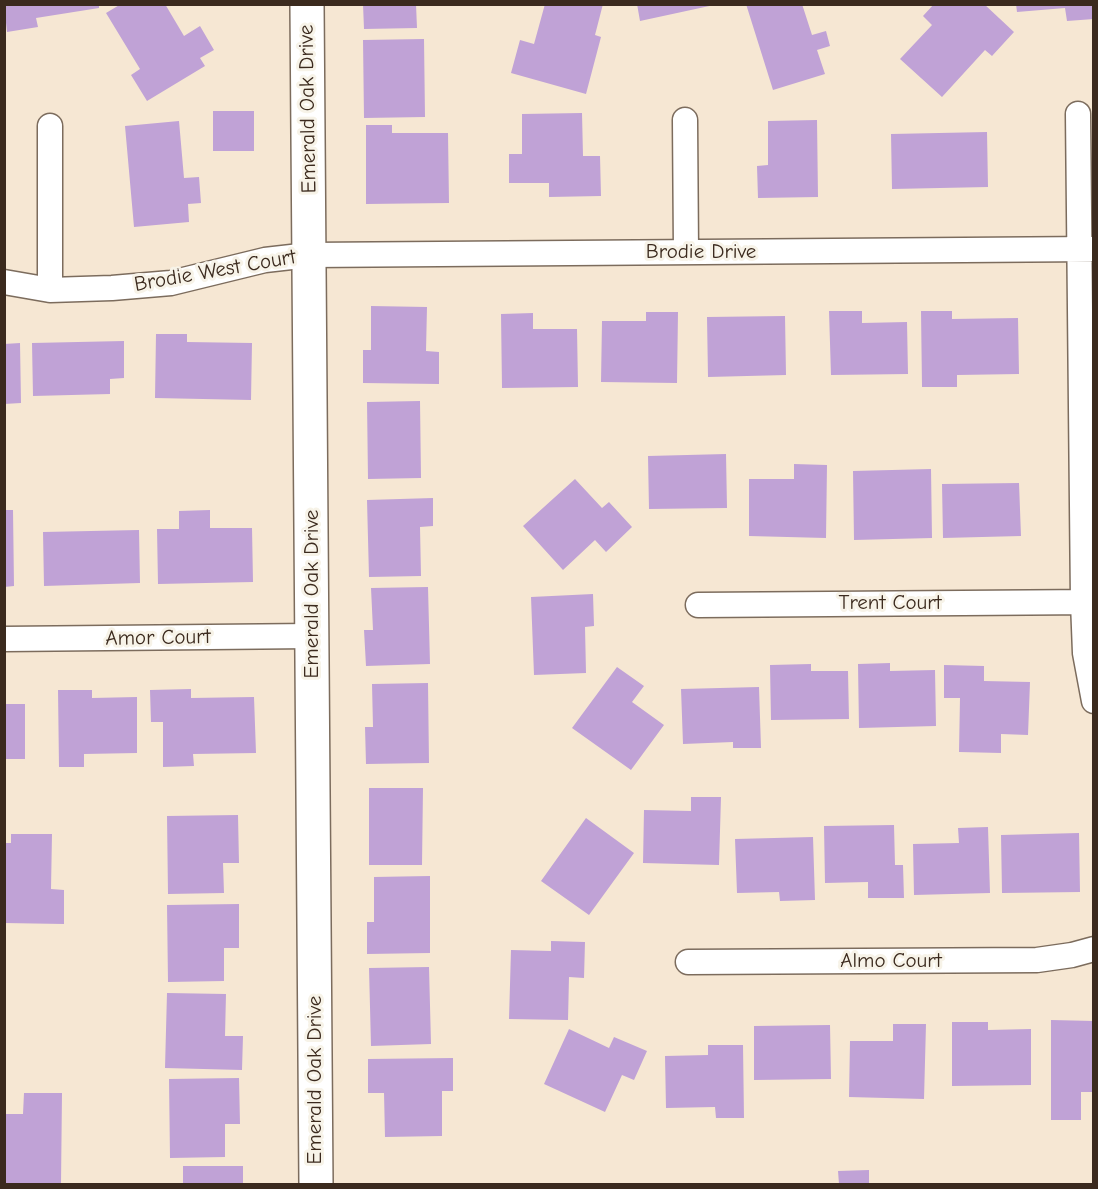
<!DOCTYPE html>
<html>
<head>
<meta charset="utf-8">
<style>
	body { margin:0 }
	#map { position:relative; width:1098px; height:1189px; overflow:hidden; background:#f6e7d3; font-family:"Comic Neue",sans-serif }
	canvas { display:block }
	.frame { position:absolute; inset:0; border:6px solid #3b2a1e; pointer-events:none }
</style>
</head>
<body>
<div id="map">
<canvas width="1098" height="1189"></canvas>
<div class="frame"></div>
</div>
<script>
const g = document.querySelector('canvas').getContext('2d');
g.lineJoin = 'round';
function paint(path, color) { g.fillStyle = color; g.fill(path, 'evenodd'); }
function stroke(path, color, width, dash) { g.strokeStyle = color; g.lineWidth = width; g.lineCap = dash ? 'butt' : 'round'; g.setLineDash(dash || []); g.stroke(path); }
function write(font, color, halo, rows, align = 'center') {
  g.font = font + ' "Comic Neue",sans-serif'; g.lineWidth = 6; g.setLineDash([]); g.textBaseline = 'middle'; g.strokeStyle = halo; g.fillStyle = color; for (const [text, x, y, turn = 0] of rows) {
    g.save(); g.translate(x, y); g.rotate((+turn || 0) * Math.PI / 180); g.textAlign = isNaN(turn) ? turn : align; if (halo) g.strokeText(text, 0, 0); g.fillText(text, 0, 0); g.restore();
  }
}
paint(new Path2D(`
	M 4,4 L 99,4 L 99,8 L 36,18 L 38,27 L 7,32 Z
	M 121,4 L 165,4 L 184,36 L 200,26 L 214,50 L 200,58 L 205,66 L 147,101 L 131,75 L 140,69 L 106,13 Z
	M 363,4 L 416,4 L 417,28 L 364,29 Z
	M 545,4 L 603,4 L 595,35 L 601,37 L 586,94 L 511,73 L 520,40 L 534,44 Z
	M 637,4 L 713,4 L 714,5 L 640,21 Z
	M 746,4 L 802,4 L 812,35 L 826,31 L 830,46 L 817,50 L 825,74 L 773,90 Z
	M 934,4 L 984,4 L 1014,32 L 992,56 L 985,50 L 942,97 L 900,59 L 932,25 L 923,16 Z
	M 1016,4 L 1094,4 L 1094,19 L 1067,21 L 1065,8 L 1017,12 Z
	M 424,39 L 425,117 L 364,118 L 363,40 Z
	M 213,111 L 254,111 L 254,151 L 213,151 Z
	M 582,113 L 583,156 L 600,156 L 601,196 L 549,197 L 549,183 L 509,183 L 509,154 L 522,154 L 522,114 Z
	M 817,120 L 818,197 L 758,198 L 757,166 L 768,165 L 768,121 Z
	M 179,121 L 184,178 L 199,177 L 201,203 L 188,204 L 189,222 L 134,227 L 125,126 Z
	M 366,125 L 392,125 L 392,133 L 448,133 L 449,203 L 366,204 Z
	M 987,132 L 988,187 L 892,189 L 891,134 Z
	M 371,306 L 427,307 L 426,351 L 439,352 L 439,384 L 363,383 L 363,350 L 371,350 Z
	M 829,311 L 862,311 L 862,323 L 907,322 L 908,374 L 831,375 Z
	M 921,311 L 952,311 L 952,319 L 1018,318 L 1019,374 L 957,375 L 957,387 L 922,387 Z
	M 646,312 L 678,312 L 677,383 L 601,382 L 602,321 L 646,321 Z
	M 533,313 L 533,329 L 577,329 L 578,387 L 502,388 L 501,314 Z
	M 785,316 L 786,375 L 708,377 L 707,317 Z
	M 156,334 L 187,334 L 187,342 L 252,343 L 251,400 L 155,398 Z
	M 124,341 L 124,378 L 110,379 L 110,394 L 33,396 L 32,343 Z
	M 20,343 L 21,403 L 4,404 L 4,344 Z
	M 420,401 L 421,478 L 368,479 L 367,402 Z
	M 726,454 L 727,508 L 649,509 L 648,456 Z
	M 794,464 L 827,465 L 826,538 L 749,536 L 749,479 L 794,479 Z
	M 931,469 L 932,538 L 854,540 L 853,471 Z
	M 575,479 L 602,508 L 609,502 L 632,527 L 606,552 L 595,540 L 563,570 L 523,526 Z
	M 1019,483 L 1021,536 L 943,538 L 942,484 Z
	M 433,498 L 433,526 L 420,527 L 421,576 L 369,577 L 367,500 Z
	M 4,510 L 13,510 L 14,586 L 4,587 Z
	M 210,510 L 210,528 L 252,528 L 253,582 L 158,584 L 157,529 L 179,529 L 179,511 Z
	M 139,530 L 140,583 L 44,586 L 43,532 Z
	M 428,587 L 430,664 L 366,666 L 364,630 L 373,630 L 371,588 Z
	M 593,594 L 594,626 L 585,627 L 586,673 L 534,675 L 531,597 Z
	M 890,663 L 890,671 L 935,670 L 936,726 L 859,728 L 858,664 Z
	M 811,664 L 811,671 L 848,671 L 849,719 L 771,720 L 770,665 Z
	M 944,665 L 984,666 L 984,681 L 1030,682 L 1028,735 L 1001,734 L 1001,753 L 959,752 L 960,698 L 944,698 Z
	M 617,667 L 644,686 L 632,702 L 664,725 L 631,770 L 572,728 Z
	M 428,683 L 429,763 L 366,764 L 365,727 L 373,727 L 372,684 Z
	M 759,687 L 761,748 L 733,748 L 733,742 L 683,744 L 681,689 Z
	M 191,689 L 191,698 L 254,697 L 256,753 L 193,754 L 194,766 L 163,767 L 163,722 L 151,722 L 150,690 Z
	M 58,690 L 92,690 L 92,698 L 137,697 L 137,753 L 84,754 L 84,767 L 59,767 Z
	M 4,704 L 25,704 L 25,759 L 4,759 Z
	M 369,788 L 423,788 L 422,865 L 369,865 Z
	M 691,797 L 721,797 L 719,865 L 643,863 L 644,810 L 691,811 Z
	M 238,815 L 239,863 L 223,863 L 224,893 L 168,894 L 167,816 Z
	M 586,818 L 634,853 L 589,915 L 541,881 Z
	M 894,825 L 895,865 L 903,865 L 904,898 L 868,898 L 868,882 L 825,883 L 824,826 Z
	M 988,827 L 990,893 L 914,895 L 913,844 L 959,843 L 958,828 Z
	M 1079,833 L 1080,892 L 1002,893 L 1001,835 Z
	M 11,834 L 52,834 L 51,889 L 64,890 L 64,924 L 4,923 L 4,843 L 11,843 Z
	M 813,837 L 815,900 L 780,901 L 779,892 L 737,893 L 735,839 Z
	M 430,876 L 430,953 L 367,954 L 367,922 L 374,922 L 374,877 Z
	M 239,904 L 239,948 L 224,948 L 224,981 L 168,982 L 167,905 Z
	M 551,941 L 585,942 L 584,978 L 569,977 L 568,1020 L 509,1019 L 511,950 L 551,951 Z
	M 429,967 L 431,1044 L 371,1046 L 369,968 Z
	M 167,993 L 226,994 L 225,1036 L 243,1036 L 242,1070 L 165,1068 Z
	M 1051,1020 L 1094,1021 L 1094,1092 L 1081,1092 L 1081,1120 L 1051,1120 Z
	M 952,1022 L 988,1022 L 988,1030 L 1031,1029 L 1031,1085 L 952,1086 Z
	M 893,1024 L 926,1024 L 924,1099 L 849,1097 L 850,1041 L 893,1041 Z
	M 830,1025 L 831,1079 L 754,1080 L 754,1026 Z
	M 569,1029 L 609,1048 L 614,1037 L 647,1051 L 634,1080 L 622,1075 L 605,1112 L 544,1084 Z
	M 708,1045 L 743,1045 L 744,1118 L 716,1118 L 715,1107 L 666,1108 L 665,1056 L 708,1055 Z
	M 453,1058 L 453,1091 L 442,1091 L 442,1136 L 385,1137 L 384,1093 L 368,1093 L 368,1059 Z
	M 239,1078 L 240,1124 L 225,1124 L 225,1157 L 170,1158 L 169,1079 Z
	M 24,1093 L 62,1093 L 61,1184 L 4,1184 L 4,1114 L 23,1114 Z
	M 183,1166 L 243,1166 L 243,1184 L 183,1184 Z
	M 869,1170 L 869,1184 L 839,1184 L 838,1171 Z`), '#c0a2d6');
const street = new Path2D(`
	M 1078,114 L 1083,602 L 1085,653 L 1094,701
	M 685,120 L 686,252
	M 50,126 L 50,290
	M 4,282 L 50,290 L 112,288 L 171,283 L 265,260 L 309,255 L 1094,249
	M 698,605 L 1094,602
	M 4,639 L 312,636
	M 688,962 L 1037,960 L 1072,955 L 1094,949`);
const secondary = new Path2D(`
	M 307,4 L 316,1184`);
stroke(street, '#7c6c5d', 27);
stroke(secondary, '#7c6c5d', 36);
stroke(street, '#fff', 24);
stroke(secondary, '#fff', 33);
write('21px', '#3b2a1e', '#f7f3e8', [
	["Emerald Oak Drive",308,109,-91],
	["Brodie Drive",701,252],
	["Brodie West Court",215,271,-10],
	["Emerald Oak Drive",312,594,-90],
	["Trent Court",890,603],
	["Amor Court",158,638,-1],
	["Almo Court",891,961],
	["Emerald Oak Drive",315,1080,-90]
]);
</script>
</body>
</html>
